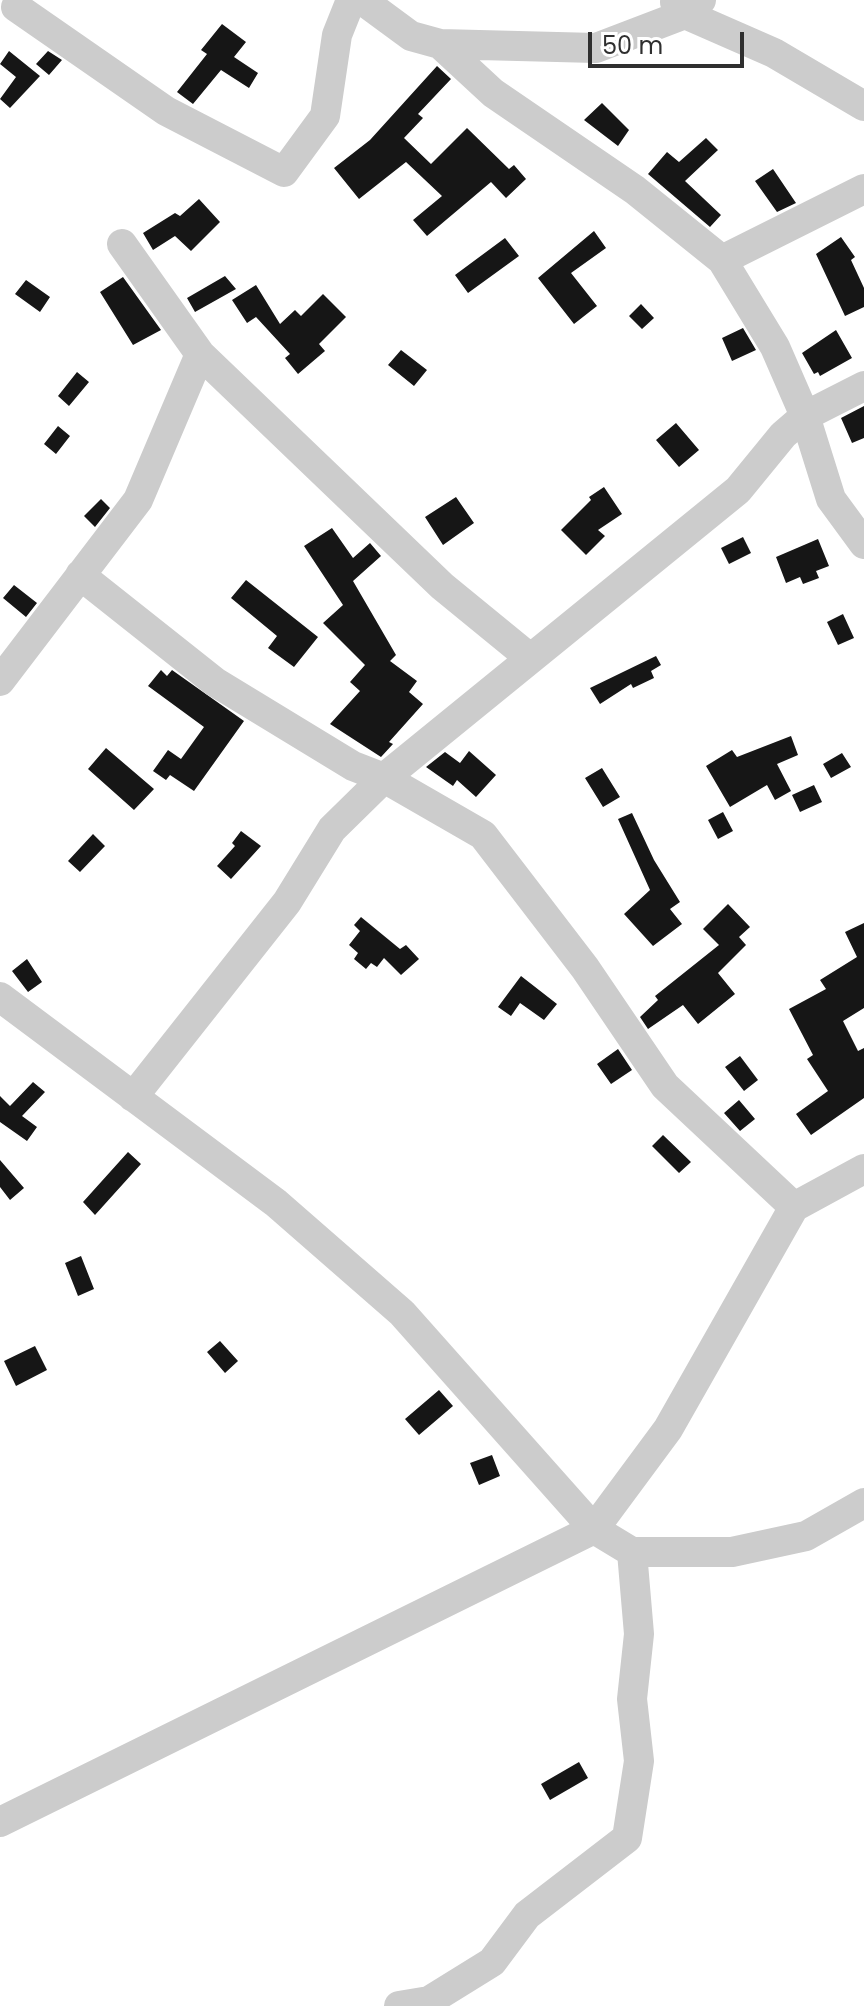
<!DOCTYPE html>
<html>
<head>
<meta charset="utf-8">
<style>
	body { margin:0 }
	#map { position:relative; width:864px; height:2006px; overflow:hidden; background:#fff; font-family:Poppins,sans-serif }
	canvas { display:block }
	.scale { position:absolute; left:588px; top:32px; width:156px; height:36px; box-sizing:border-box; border:4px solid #2f2f2f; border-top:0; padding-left:10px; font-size:24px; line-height:28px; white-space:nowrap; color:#2f2f2f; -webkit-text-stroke:6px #fff; paint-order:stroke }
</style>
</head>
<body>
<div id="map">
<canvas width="864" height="2006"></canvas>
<div class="scale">50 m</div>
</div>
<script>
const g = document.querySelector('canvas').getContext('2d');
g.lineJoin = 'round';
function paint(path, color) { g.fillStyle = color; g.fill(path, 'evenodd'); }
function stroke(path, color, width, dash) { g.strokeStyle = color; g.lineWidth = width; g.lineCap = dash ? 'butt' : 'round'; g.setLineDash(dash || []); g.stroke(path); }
paint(new Path2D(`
	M 222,24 L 246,42 L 234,57 L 258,73 L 249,88 L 221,70 L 193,104 L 177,92 L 207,54 L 201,50 Z
	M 9,51 L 40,76 L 10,108 L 0,99 L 16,77 L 0,64 Z
	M 48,51 L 62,60 L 49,75 L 36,64 Z
	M 437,66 L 451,79 L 418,114 L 423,118 L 404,138 L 431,164 L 467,128 L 509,169 L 514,165 L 526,179 L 506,198 L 491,182 L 427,236 L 413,220 L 442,196 L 406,162 L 359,199 L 334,168 L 370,140 Z
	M 602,103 L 629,130 L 618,146 L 584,120 Z
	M 706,138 L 718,150 L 685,181 L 721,215 L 710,227 L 648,174 L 667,152 L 679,162 Z
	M 773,169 L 796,203 L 777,212 L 755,181 Z
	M 199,199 L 220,222 L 191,251 L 175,236 L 153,250 L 143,233 L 175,213 L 180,216 Z
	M 594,231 L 606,248 L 571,273 L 597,306 L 574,324 L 538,278 Z
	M 841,237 L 855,257 L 851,260 L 864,288 L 864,307 L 845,316 L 816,254 Z
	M 505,238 L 519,256 L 468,293 L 455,275 Z
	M 225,276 L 236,289 L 195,312 L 187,298 Z
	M 123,277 L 161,330 L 133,345 L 100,292 Z
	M 26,280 L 50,297 L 40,312 L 15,294 Z
	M 256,285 L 280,324 L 295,310 L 301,316 L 323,294 L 346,317 L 319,344 L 325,351 L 298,374 L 285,358 L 290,354 L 256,317 L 247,323 L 232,300 Z
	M 641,304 L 654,318 L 642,329 L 629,316 Z
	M 743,328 L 756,350 L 732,361 L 722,338 Z
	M 836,330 L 852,358 L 820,376 L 818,372 L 814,374 L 802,353 Z
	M 401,350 L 427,370 L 414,386 L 388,365 Z
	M 77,372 L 89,382 L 69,406 L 58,396 Z
	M 864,406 L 864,438 L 852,443 L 841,418 Z
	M 676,423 L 699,450 L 679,467 L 656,440 Z
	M 58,426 L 70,436 L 56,454 L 44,444 Z
	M 604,487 L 622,514 L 598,530 L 605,536 L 586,555 L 561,530 L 591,500 L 589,497 Z
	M 456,497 L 474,523 L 443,545 L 425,517 Z
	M 101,499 L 110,508 L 95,527 L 84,516 Z
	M 332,528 L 353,558 L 370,543 L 381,556 L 353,581 L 396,655 L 390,661 L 417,681 L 409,692 L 423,704 L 389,742 L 393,744 L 381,757 L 330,724 L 360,691 L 350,682 L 365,665 L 323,623 L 343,605 L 304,546 Z
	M 743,537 L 751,553 L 729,564 L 721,548 Z
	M 818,539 L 829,566 L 816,571 L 819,578 L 803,584 L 800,577 L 786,583 L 776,557 Z
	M 246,580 L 318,637 L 294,667 L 268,648 L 277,636 L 231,598 Z
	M 14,585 L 37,603 L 26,617 L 3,598 Z
	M 843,614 L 854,638 L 838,645 L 827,622 Z
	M 656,656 L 661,665 L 651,671 L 654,678 L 633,688 L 631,684 L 600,704 L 590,688 Z
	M 161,670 L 167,676 L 172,670 L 244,721 L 194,791 L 170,775 L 166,780 L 153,771 L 168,750 L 181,759 L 204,727 L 148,686 Z
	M 791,736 L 798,755 L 777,764 L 791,791 L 775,800 L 767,785 L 730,807 L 706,766 L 732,750 L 737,757 Z
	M 106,748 L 154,789 L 134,810 L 88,769 Z
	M 469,751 L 496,775 L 476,797 L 457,780 L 453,786 L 426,767 L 445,752 L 460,763 Z
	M 842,753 L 851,767 L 831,778 L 823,764 Z
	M 602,768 L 620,797 L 603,807 L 585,778 Z
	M 814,785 L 822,802 L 800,812 L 792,795 Z
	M 723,812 L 733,831 L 718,839 L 708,820 Z
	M 632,813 L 654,860 L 680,902 L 670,909 L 682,924 L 653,946 L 624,914 L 650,890 L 618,819 Z
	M 241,831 L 261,846 L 231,879 L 217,866 L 235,846 L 232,843 Z
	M 93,834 L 105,846 L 80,872 L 68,861 Z
	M 728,904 L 750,927 L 739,937 L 746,945 L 718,973 L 735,994 L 698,1024 L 683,1005 L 648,1029 L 640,1017 L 658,1000 L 655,996 L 719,945 L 703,929 Z
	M 361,917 L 400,949 L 406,945 L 419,959 L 401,975 L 384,958 L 377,967 L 371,963 L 366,969 L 354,959 L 358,953 L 349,945 L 360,931 L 354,925 Z
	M 864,923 L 864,1008 L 843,1021 L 858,1051 L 864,1048 L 864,1098 L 811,1135 L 796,1114 L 828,1091 L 807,1059 L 813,1055 L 789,1009 L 826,989 L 820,980 L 857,957 L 845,932 Z
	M 27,959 L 42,982 L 28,992 L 12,971 Z
	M 521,976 L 557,1004 L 544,1020 L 520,1003 L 511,1016 L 498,1007 Z
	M 618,1049 L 632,1070 L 611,1084 L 597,1064 Z
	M 740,1056 L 758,1080 L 744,1091 L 725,1067 Z
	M 33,1082 L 45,1092 L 22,1116 L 37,1127 L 27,1141 L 0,1122 L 0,1096 L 10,1106 Z
	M 739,1100 L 755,1119 L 740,1131 L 724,1113 Z
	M 663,1135 L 691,1162 L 679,1173 L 652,1146 Z
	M 128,1152 L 141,1164 L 95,1215 L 83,1202 Z
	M 0,1160 L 24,1188 L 10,1200 L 0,1187 Z
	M 81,1256 L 94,1289 L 78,1296 L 65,1263 Z
	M 220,1341 L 238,1361 L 225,1373 L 207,1352 Z
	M 35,1346 L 47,1370 L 16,1386 L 4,1361 Z
	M 439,1390 L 453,1406 L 419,1435 L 405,1419 Z
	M 492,1455 L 500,1476 L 479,1485 L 470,1463 Z
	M 579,1762 L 588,1778 L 550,1800 L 541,1784 Z`), '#161616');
stroke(new Path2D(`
	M 362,0 L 411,36 L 440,44 L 596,48 L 685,14 L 701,0
	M 675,2 L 685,14 L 774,53 L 864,106
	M 16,7 L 166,111 L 284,172 L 325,116 L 337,35 L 351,0
	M 440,44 L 493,93 L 635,190 L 722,260 L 775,347 L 805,416 L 831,499 L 864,544
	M 122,244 L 200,354 L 442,586 L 530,658
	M 722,260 L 864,189
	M 80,575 L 215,682 L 353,766 L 384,778 L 483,835 L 585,968 L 665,1086 L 794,1207
	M 0,681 L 138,500 L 200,354
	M 0,997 L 276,1203 L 402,1313 L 594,1529 L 632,1552 L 732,1552 L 806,1536 L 864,1503
	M 133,1097 L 287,902 L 332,829 L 384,778 L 738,490 L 783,435 L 805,416 L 864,386
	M 0,1822 L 594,1529 L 668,1429 L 794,1207 L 864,1169
	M 399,2006 L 429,2001 L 492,1962 L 527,1915 L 627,1838 L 639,1761 L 632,1699 L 639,1634 L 632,1552`), '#ccc', 30);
</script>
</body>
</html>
